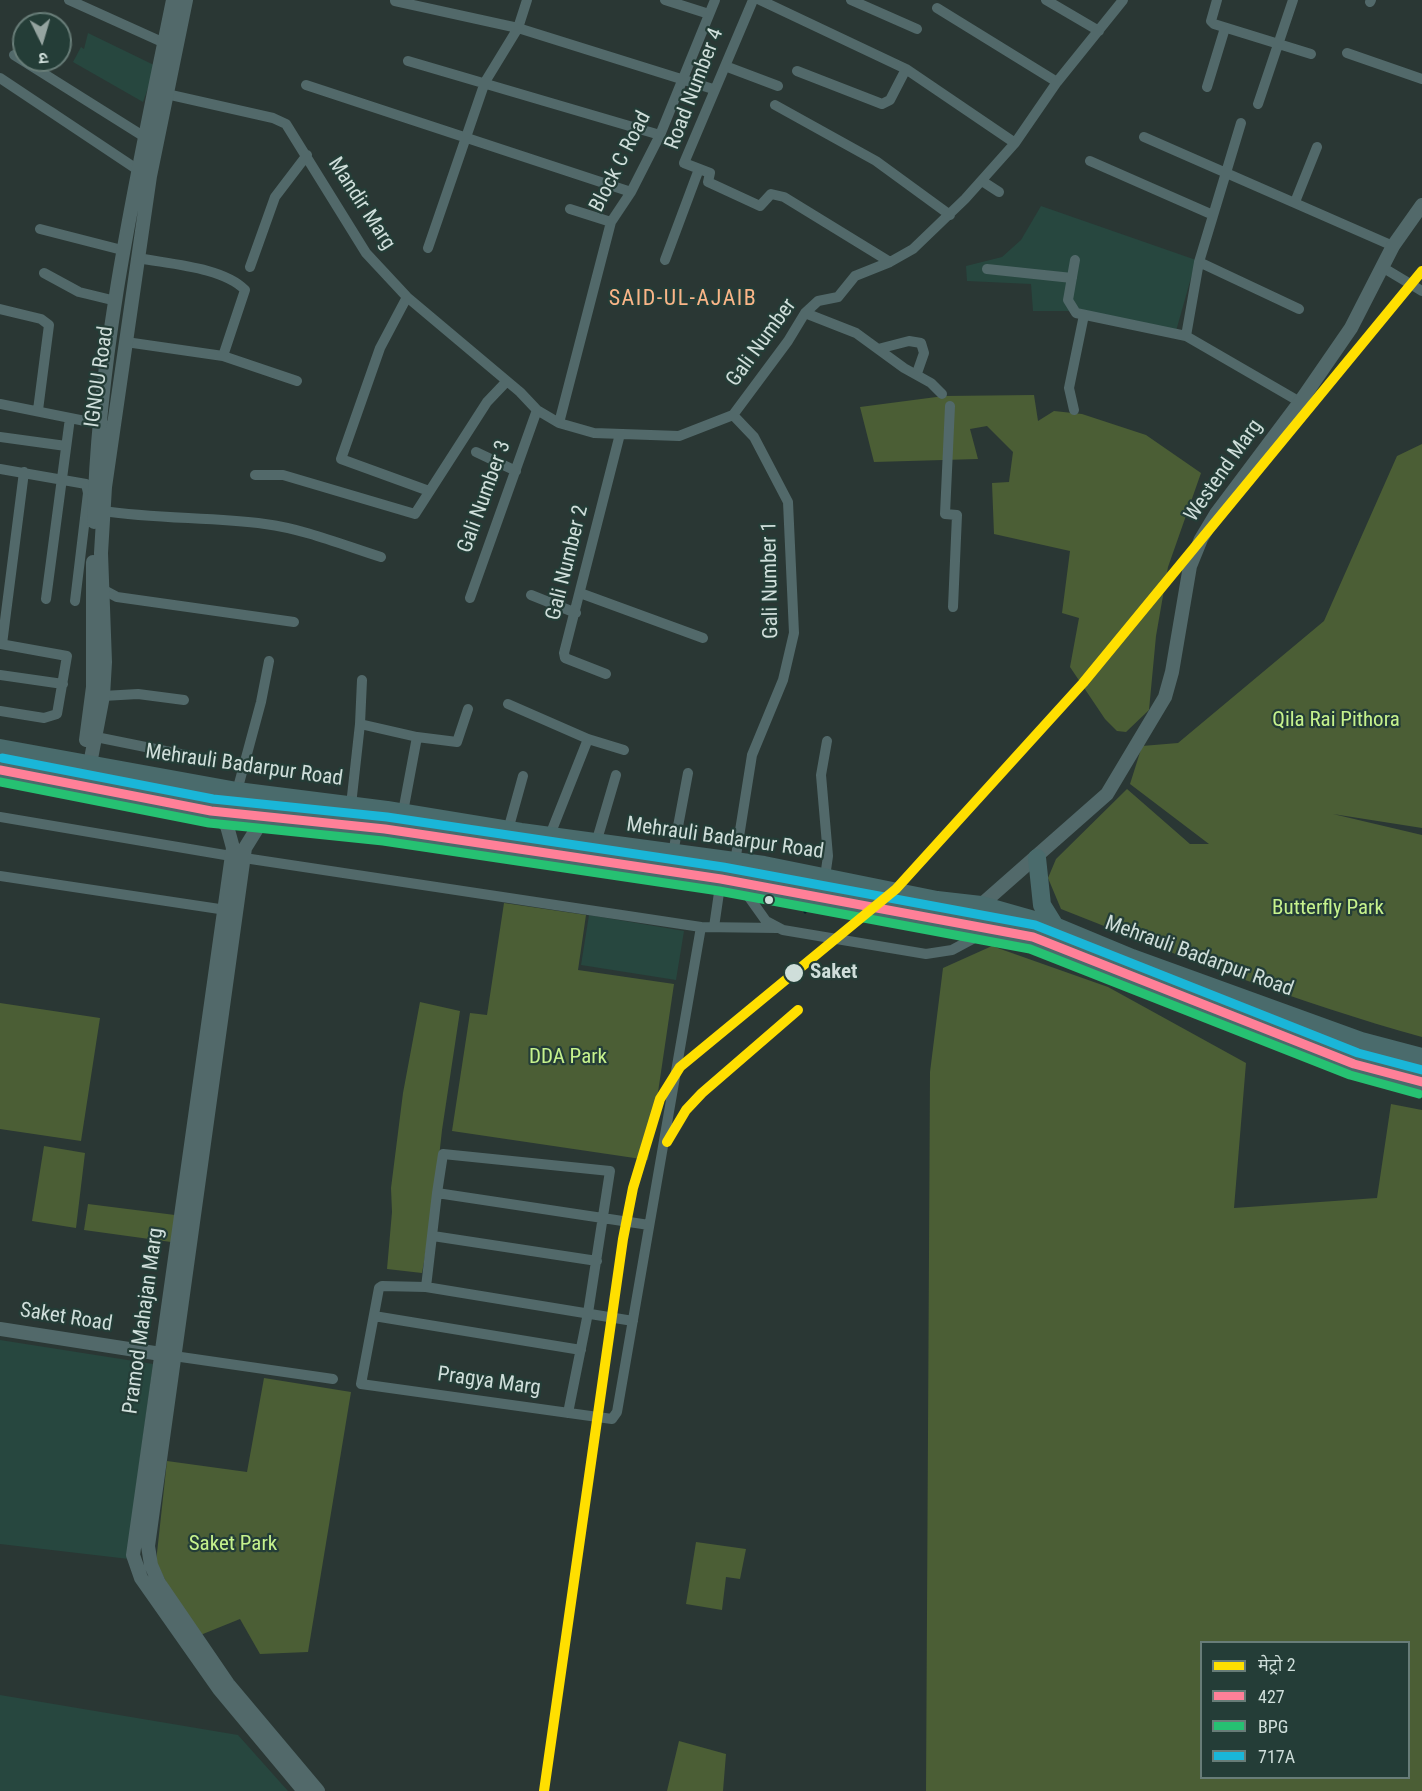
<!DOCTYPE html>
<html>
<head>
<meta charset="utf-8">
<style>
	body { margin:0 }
	#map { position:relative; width:1422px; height:1791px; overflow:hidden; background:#2a3734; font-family:"Roboto Condensed","Noto Sans Devanagari",sans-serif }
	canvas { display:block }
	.legend { position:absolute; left:1200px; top:1641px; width:210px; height:138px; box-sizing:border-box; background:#243d37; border:2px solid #687d78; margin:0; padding:8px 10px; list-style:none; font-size:18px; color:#cfdeda }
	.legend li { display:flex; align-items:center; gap:12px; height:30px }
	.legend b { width:30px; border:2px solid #687d78 }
	.north { position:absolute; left:12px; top:12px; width:60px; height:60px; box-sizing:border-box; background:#243d37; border:2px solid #687d78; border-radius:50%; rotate:175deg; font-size:16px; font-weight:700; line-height:24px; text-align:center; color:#cfdeda }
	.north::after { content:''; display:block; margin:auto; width:21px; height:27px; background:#95a4a0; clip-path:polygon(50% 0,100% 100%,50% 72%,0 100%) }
</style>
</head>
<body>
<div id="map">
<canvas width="1422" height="1791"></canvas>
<ul class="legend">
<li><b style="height:8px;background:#ffdf00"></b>मेट्रो 2</li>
<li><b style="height:8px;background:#ff8098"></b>427</li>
<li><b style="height:8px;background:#26c172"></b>BPG</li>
<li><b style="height:8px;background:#1ab6d8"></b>717A</li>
</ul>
<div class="north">उ</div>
</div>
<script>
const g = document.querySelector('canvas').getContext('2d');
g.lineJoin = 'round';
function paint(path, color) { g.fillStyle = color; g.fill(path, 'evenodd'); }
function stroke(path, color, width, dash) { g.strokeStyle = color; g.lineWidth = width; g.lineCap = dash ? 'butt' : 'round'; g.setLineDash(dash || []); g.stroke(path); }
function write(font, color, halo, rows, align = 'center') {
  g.font = font + ' "Roboto Condensed",sans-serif'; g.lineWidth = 4.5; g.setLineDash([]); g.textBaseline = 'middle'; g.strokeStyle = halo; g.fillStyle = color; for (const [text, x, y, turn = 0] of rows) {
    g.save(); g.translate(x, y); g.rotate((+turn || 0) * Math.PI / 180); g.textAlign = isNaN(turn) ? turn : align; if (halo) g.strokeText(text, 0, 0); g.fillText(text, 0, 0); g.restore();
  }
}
paint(new Path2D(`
	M 88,33 L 156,66 L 143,102 L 73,62 L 81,47 L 84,49 Z
	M 1041,206 L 1196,260 L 1176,331 L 1068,311 L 1033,311 L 1031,284 L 967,281 L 966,266 L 1002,257 L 1021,240 Z
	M 589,915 L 684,931 L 676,980 L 581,965 Z
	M 0,1340 L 153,1364 L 129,1540 L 129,1559 L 0,1544 Z
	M 0,1695 L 238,1735 L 288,1791 L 0,1791 Z`), '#27473f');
paint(new Path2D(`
	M 1034,395 L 1038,421 L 1054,411 L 1082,414 L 1146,435 L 1201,473 L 1168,567 L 1156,636 L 1149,710 L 1126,732 L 1117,731 L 1105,719 L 1070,667 L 1079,618 L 1062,613 L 1070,551 L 994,534 L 992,483 L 1009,482 L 1013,452 L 987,426 L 970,429 L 978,459 L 874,462 L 860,407 L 944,396 Z
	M 1422,444 L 1422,828 L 1333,814 L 1422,835 L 1422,1037 C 1299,1003 1179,956 1061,909 L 1048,878 L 1056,859 L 1127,789 L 1190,844 L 1209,844 L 1130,784 L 1142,746 L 1178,743 L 1324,621 L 1397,456 Z
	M 504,903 L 586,915 L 578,970 L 674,984 L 648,1160 L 452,1131 L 470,1013 L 487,1015 Z
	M 992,946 L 1108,987 L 1246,1063 L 1234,1208 L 1377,1198 L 1391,1104 L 1422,1110 L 1422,1791 L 926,1791 L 930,1072 L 943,968 ZM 1202,1642 L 1408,1642 L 1408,1778 L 1202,1778 Z
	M 420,1002 L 460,1011 L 442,1130 L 433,1212 L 422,1273 L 387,1269 L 392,1212 L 391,1188 L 403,1093 Z
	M 0,1003 L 100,1018 L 81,1141 L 0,1129 Z
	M 44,1146 L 85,1153 L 76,1228 L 32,1221 Z
	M 88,1204 L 175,1215 L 171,1242 L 84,1230 Z
	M 264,1378 L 351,1392 L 308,1652 L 260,1654 L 240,1619 L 198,1636 L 176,1601 L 156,1562 L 167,1461 L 247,1472 Z
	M 696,1542 L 746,1549 L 740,1579 L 726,1577 L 722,1610 L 686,1604 Z
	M 679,1741 L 726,1754 L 723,1791 L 667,1791 Z`), '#4b5e35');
stroke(new Path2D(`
	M 805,912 L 806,902`), '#04202a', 3);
stroke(new Path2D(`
	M 69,0 L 171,46
	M 665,0 L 709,14
	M 753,0 L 684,163 L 710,173 L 708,182 L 760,206 L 771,194 L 784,197 L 890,262
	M 760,0 L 906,69 L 1015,143
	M 851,0 L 917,29
	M 1046,0 L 1099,31
	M 1217,0 L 1211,21 L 1214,24 L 1311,54
	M 395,1 L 518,28 L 713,89
	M 1370,2 L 1371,0
	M 937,8 L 1057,82
	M 1347,53 L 1422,79
	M 14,55 L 143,136
	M 408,61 L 660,135
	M 725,66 L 778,86
	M 797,71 L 882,104 L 890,100 L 906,69
	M 0,78 L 138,170
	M 306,85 L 631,192
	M 1207,87 L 1225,28
	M 162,93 L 273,118 L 286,124 L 366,253 L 407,297 L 520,392 L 537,410 L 559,423 L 594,433 L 679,436 L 733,415 L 788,341 L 805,313 L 818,301 L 838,297 L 855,276 L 890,262 L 913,249 L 965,199 L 1015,143 L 1057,82 L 1123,0
	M 1258,104 L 1293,0
	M 775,105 L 876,161 L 950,215
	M 1144,137 L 1393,246
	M 1090,161 L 1213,215
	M 982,181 L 999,192
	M 1295,202 L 1317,147
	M 570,209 L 611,222
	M 40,229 L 122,250
	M 428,248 L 485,82 L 518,28 L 527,0
	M 138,258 C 168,264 223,267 245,290 L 223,356
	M 665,260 L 699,169
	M 1075,260 L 1068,300 L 1076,313 L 1186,336 L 1300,402
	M 1199,262 L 1299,309
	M 250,267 L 275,197 L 307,155
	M 1382,267 L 1422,291
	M 987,269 L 1072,278
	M 44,273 L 79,292 L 116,301
	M 407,297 L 380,348 L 341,459 L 429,491
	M 0,309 L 41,319 L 49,325 L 38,410
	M 805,313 L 856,333 L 904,368 L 931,383 L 942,394
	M 1186,336 L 1199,262 L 1241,123
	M 126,342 L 223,356 L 297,381
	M 878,349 L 909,341 L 921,343 L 924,353 L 917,373
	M 0,404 L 105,425
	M 950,406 L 945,514 L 957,515 L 953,607
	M 1074,410 L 1069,388 L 1084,315
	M 733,415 L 754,437 L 788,502 L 794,633 L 783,680 L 752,755 L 735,862
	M 559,423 L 611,222 L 631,192 L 660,135 L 715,0
	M 0,437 L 66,446
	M 476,452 L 516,471
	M 0,469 L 86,484 L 88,493 L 75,601
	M 255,475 L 283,475 L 415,514 L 487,402 L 507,381
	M 103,511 C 157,519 211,517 265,524 C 304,529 343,545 381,557
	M 102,589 L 117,597 L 294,622
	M 580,593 L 703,638
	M 531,595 L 576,613
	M 470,598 L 537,410
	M 46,599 L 70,418
	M 0,644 L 67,656 L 57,714 L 44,718 L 0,711
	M 2,644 L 24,472
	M 606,674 L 565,658 L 564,653 L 620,434
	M 0,675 L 63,684
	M 103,696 L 138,694 L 184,700
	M 508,704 L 588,739 L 624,750
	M 360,724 L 362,680
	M 96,737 L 195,757
	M 237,791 L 261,702 L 269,661
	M 351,805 L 360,724 L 417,737
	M 403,812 L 417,737 L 457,742 L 468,709
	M 0,817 L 231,856 L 701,927 L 777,928
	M 508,830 L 523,776
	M 548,840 L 588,739
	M 596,843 L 616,775
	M 673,853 L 688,773
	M 0,876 L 226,910
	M 825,877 L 828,856 L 821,775 L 827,741
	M 739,883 L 766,921 L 783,930 L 926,954 L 952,950 L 991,929
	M 714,927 L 721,879
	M 437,1193 L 443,1154 L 610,1171 L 588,1313 L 568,1413
	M 433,1236 L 597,1261
	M 426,1287 L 437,1193 L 649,1225
	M 374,1316 L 581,1350
	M 633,1321 L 426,1287 L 382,1286 L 379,1288 L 361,1384 L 612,1419 L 617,1412 L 701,927
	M 167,1355 L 333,1379`), '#52696a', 10);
stroke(new Path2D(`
	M 94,522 C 98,345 138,173 173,0
	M 86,740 L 93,687 L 93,562
	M 90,764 L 103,696 L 105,662 L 101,553 L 105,487 L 150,176 L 186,0
	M 211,811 L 227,826 L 233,848 L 133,1555 L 141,1578 L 219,1689 L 304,1791
	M 271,818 L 258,827 L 245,848 L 148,1546 L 151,1565 L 159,1583 L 228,1684 L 318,1791
	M 981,905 L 1107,794 L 1165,697 L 1172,672 L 1190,566 L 1201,539 L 1216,514 L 1300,402 L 1351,328 L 1393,246 L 1422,205
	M 0,1329 L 161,1354`), '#52696a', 14);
stroke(new Path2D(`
	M 0,748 L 237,791 L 387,810 L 521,832 L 764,865 L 937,900 L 981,905 L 1055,926 L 1132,958 L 1361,1041 L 1422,1057
	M 0,770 L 211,811 L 385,829 L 721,879 L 1033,937 L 1354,1064 L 1422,1082
	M 1037,858 L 1042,905 L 1055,926`), '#4a6b6c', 18);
stroke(new Path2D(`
	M 0,770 L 211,811 L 385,829 L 721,879 L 1033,937 L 1354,1064 L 1422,1082`), '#ff8098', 9);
stroke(new Path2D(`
	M 0,782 L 209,823 L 383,841 L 719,891 L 1030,949 L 1350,1075 L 1419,1094`), '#26c172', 9);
stroke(new Path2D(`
	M 2,758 L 213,799 L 387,817 L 723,867 L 1035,925 L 1358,1053 L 1422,1070`), '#1ab6d8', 9);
stroke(new Path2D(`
	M 667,1142 L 686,1110 L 702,1093 L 798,1010
	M 544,1791 L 623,1239 L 633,1188 L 660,1099 L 680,1067 L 896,889 L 1083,683 L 1422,271`), '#ffdf00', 10);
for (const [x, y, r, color] of [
	[769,900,5,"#cfdeda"],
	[794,973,10,"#cfdeda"]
]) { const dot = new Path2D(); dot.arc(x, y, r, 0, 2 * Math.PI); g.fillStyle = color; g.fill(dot); stroke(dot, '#243d37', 2); }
write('21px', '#cfdeda', '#243d37', [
	["Road Number 4",695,89,-69],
	["Block C Road",621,162,-63],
	["Mandir Marg",361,204,57],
	["Gali Number",762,343,-54],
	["IGNOU Road",100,377,-82],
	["Westend Marg",1224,471,-55],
	["Gali Number 3",485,497,-70],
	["Gali Number 2",568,563,-76],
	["Gali Number 1",771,580,-91],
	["Mehrauli Badarpur Road",244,766,8],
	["Mehrauli Badarpur Road",725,839,8],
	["Mehrauli Badarpur Road",1199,957,20],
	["Saket Road",66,1318,9],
	["Pramod Mahajan Marg",144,1321,-82],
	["Pragya Marg",489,1382,8]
]);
write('21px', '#c6f28d', '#243d37', [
	["Qila Rai Pithora",1336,721],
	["Butterfly Park",1328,909],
	["DDA Park",568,1058],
	["Saket Park",233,1545]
]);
write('bold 21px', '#cfdeda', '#243d37', [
	["Saket",810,973]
], 'left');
g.letterSpacing = '1.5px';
write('22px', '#fab588', '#243d37', [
	["SAID-UL-AJAIB",683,299]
]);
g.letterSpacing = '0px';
</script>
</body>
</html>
